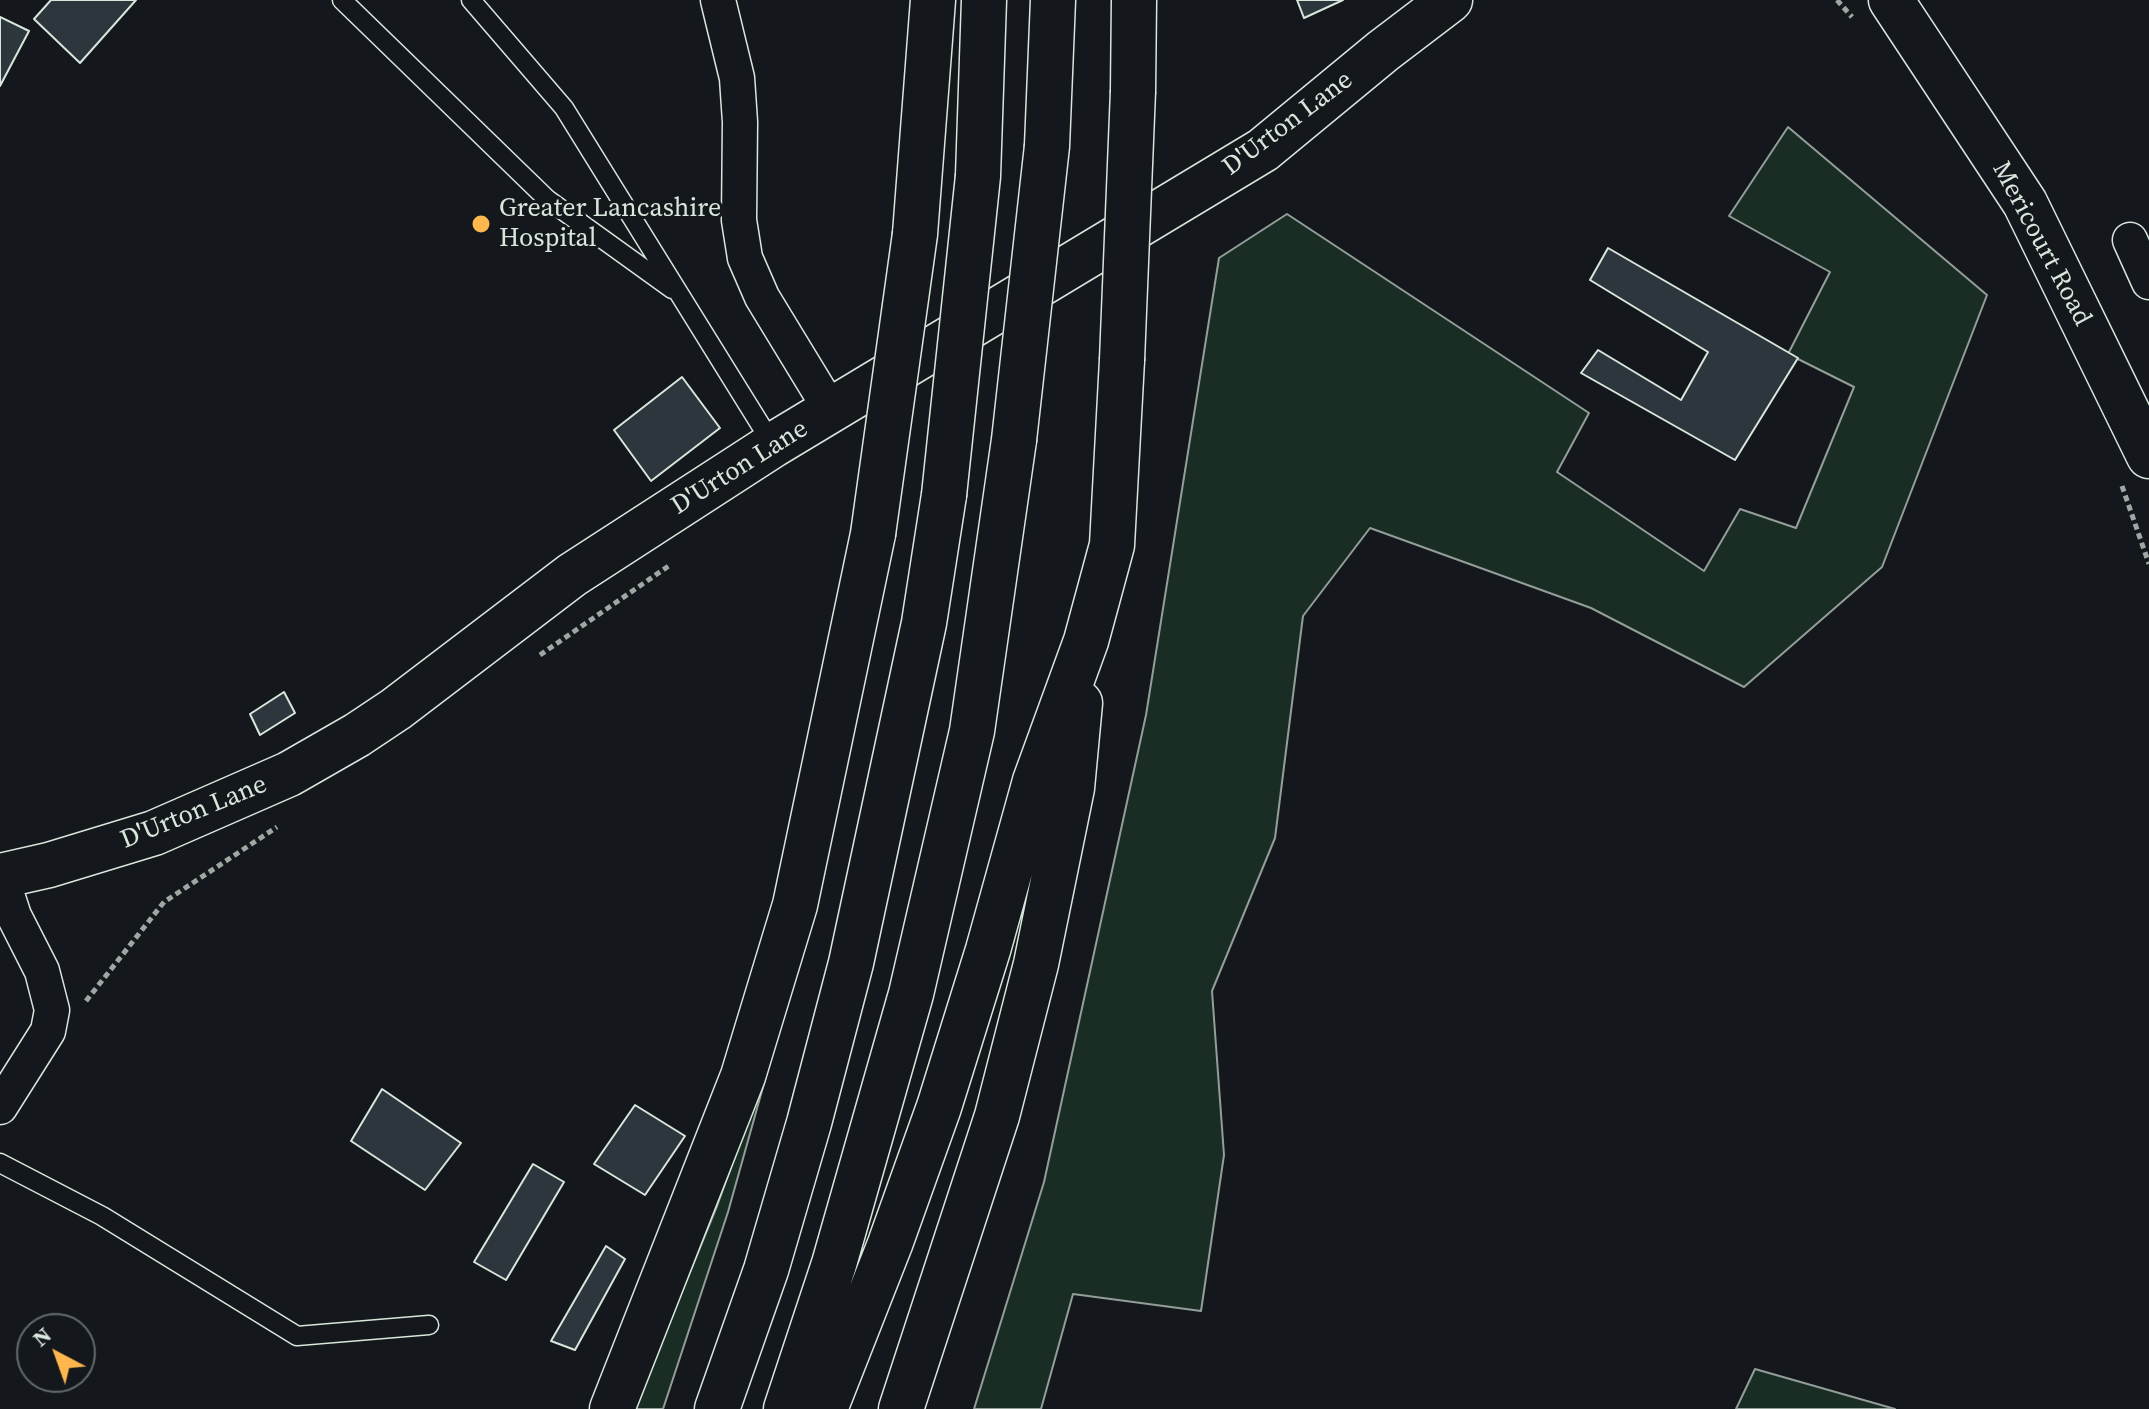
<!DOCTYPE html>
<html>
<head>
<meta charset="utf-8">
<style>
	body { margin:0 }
	#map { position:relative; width:2149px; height:1409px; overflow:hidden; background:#14181c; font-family:"Source Serif 4",serif }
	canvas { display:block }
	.north { position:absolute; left:16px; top:1313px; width:80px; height:80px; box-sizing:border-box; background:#14181c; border:2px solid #626a69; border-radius:50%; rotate:319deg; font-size:22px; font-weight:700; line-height:32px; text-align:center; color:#d8e6dc }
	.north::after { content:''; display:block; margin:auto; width:28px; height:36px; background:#ffb74d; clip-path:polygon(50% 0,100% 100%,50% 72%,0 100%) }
</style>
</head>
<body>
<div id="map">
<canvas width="2149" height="1409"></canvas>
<div class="north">N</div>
</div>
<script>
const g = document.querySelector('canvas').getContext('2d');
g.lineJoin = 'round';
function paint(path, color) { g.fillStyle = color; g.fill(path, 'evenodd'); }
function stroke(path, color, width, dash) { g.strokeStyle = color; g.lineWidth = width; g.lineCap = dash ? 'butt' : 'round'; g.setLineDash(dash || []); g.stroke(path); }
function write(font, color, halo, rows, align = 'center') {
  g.font = font + ' "Source Serif 4",serif'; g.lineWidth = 6; g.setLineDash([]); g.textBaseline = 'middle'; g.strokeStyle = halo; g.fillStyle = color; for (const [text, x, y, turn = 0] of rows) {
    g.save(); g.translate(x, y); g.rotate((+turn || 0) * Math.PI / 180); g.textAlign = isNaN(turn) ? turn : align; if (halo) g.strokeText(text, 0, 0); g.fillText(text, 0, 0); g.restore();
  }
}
const green = new Path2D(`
	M 1788,127 L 1987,295 L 1882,567 L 1744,687 L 1591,608 L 1370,528 L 1303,616 L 1275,838 L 1212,991 L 1224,1155 L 1201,1311 L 1073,1294 L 1041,1409 L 974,1409 L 1044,1182 L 1146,715 L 1219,258 L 1287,214 L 1589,413 L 1557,472 L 1704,571 L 1740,509 L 1796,528 L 1854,387 L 1788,354 L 1830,272 L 1729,216 Z
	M 772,1055 L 728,1212 L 663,1409 L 634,1409 L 717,1206 Z
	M 1755,1369 L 1895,1409 L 1736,1409 Z`);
paint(green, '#1a2d24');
stroke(green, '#939e99', 2);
const building = new Path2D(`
	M 51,0 L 136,0 L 80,63 L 34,19 Z
	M 1297,0 L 1343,0 L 1304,18 Z
	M 0,17 L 29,31 L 0,86 Z
	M 1608,248 L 1798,358 L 1735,460 L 1581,373 L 1598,350 L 1681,400 L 1708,352 L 1590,280 Z
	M 682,377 L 720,428 L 651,481 L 614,430 Z
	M 284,692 L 295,713 L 260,735 L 250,714 Z
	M 382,1089 L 461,1143 L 425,1190 L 351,1141 Z
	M 635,1105 L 685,1136 L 645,1195 L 594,1164 Z
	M 533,1164 L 564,1182 L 506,1280 L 474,1262 Z
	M 606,1246 L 625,1259 L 575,1350 L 551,1341 Z`);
paint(building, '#2c363c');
stroke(building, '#d8e6dc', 2);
const lane = new Path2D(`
	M 342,0 L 547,199 L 672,289
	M 471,0 L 564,108 L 773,445
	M 0,1163 L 102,1216 L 297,1336 L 429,1325`);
const street = new Path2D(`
	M 718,0 L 737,78 L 740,122 L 739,220 L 745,258 L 762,297 L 832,412
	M 2130,240 L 2149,282
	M 0,1107 L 48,1031 L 52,1010 L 42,971 L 14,916 L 1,876`);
const secondary = new Path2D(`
	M 1891,0 L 2025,203 L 2149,456
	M 0,876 L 49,865 L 154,833 L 289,774 L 357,735 L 396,709 L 572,575 L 773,445 L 1263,150 L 1383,51 L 1450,0`);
const highway = new Path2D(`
	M 1133,91 L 1134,0
	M 1047,146 L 1053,0
	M 978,176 L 984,0
	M 915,234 L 933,0
	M 612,1409 L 743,1076 L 795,905 L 873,534
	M 717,1409 L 766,1270 L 809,1123 L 851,963 L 924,623 L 944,495
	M 786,1409 L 834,1264 L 911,994 L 972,731 L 1014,440
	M 825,1409 L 890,1244 L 939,1107 L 988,950 L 1035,781 L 1086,641 L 1112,545 L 1122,360
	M 901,1409 L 997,1116 L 1036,964 L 1072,788 L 1080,703`);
stroke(lane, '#d8e6dc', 21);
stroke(street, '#d8e6dc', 37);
stroke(secondary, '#d8e6dc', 47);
stroke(highway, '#d8e6dc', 47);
stroke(new Path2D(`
	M 1837,0 L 1852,17
	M 2122,486 L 2149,564
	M 540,655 L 670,565
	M 86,1001 L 164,902 L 277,827`), '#9da8a2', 5, [6, 4]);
stroke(lane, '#14181c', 18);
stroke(street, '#14181c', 34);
stroke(secondary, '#14181c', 44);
stroke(highway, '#14181c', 44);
const highwayBridge = new Path2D(`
	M 1122,360 L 1133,91
	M 1014,440 L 1047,146
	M 944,495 L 978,176
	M 873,534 L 915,234`);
stroke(highwayBridge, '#d8e6dc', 47, []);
stroke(highwayBridge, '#14181c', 44);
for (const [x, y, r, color] of [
	[481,224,10,"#ffb74d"]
]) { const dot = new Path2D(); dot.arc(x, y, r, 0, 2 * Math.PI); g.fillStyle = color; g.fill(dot); stroke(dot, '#14181c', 3); }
write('26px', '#d8e6dc', '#14181c', [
	["D'Urton Lane",1288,124,-37],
	["Mericourt Road",2041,244,62],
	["D'Urton Lane",740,468,-32],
	["D'Urton Lane",194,813,-22]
]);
write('26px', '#d8e6dc', '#14181c', [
	["Greater Lancashire",499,209],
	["Hospital",499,239]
], 'left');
</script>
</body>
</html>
